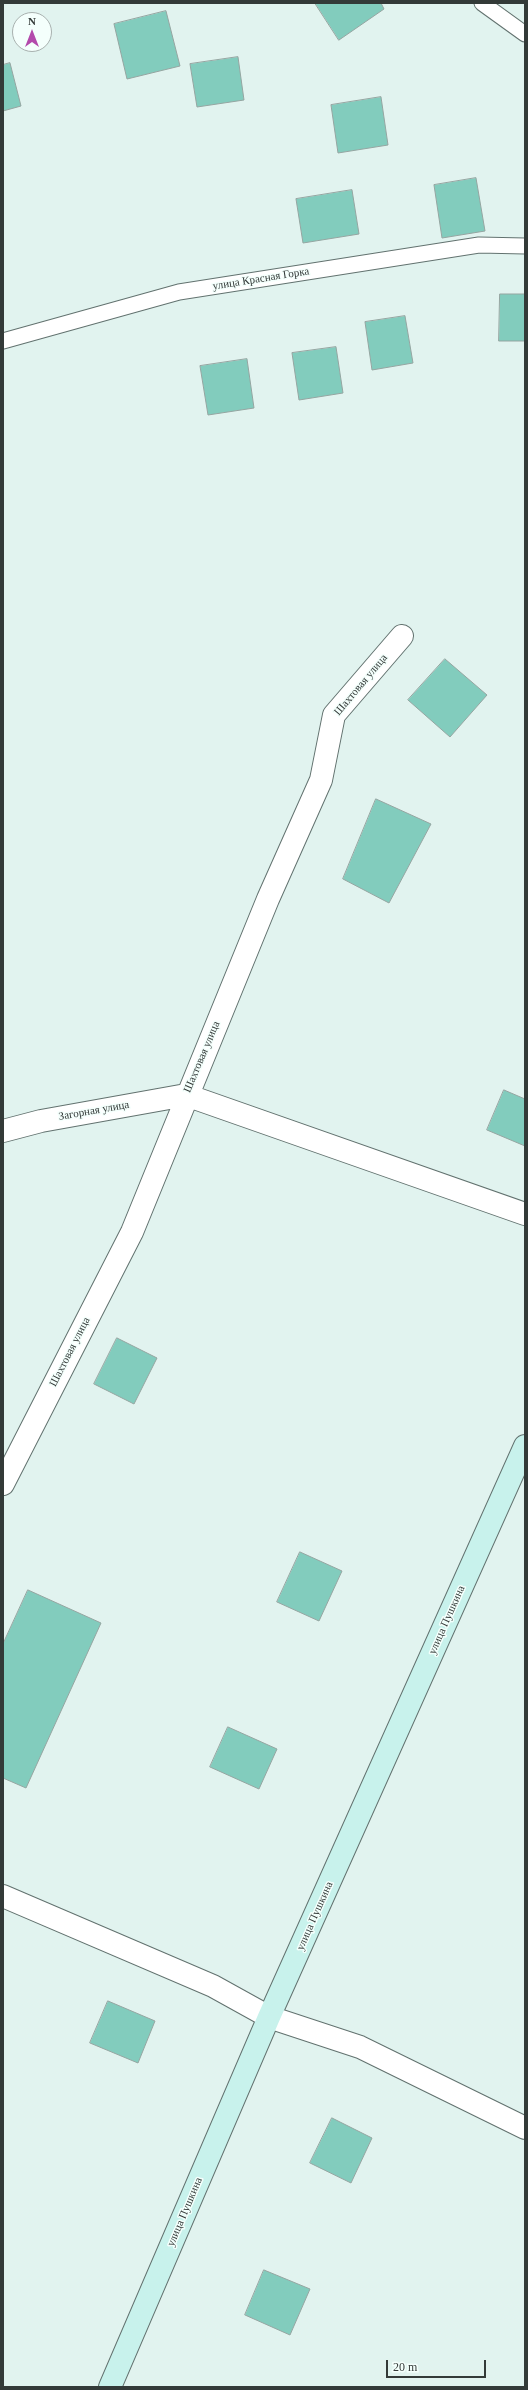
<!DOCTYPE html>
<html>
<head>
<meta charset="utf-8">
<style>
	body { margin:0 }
	#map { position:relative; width:528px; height:2390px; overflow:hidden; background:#e1f3ef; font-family:"Times New Roman",serif }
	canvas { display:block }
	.frame { position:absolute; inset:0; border:4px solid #333a38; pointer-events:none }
	.north { position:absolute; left:12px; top:12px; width:40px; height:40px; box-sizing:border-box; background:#f4fffc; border:1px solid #a7b0ae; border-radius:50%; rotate:0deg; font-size:11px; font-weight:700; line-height:16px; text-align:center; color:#333a38 }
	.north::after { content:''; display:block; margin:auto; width:14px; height:18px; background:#b34aac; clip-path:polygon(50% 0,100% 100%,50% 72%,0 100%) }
	.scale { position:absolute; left:386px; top:2360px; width:100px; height:18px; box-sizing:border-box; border:2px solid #333a38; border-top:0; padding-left:5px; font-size:12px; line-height:14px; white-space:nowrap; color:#333a38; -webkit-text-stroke:3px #f4fffc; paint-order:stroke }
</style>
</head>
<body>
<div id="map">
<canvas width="528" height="2390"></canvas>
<div class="frame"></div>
<div class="north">N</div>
<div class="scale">20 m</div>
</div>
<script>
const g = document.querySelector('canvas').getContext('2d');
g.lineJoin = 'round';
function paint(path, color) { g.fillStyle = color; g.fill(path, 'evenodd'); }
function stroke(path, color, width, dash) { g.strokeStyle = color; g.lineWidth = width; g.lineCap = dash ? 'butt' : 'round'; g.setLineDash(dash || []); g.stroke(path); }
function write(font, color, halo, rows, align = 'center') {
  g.font = font + ' "Times New Roman",serif'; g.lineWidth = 3; g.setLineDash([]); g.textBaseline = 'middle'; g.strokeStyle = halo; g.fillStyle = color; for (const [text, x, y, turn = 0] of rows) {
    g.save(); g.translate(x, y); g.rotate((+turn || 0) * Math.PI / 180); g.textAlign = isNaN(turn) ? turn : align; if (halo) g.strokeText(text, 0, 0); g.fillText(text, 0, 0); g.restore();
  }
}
const building = new Path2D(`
	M 315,3 L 381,3 L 384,9 L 339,40 Z
	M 166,11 L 180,66 L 127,79 L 114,24 Z
	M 238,57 L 244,100 L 197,107 L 190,64 Z
	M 10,63 L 21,106 L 3,111 L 3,65 Z
	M 381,97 L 388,145 L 338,153 L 331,105 Z
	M 476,178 L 485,231 L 442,238 L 434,185 Z
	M 352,190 L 359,234 L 303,243 L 296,199 Z
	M 500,294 L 525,294 L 525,341 L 499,341 Z
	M 405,316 L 413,363 L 372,370 L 365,322 Z
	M 336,347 L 343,393 L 299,400 L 292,353 Z
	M 247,359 L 254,408 L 208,415 L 200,366 Z
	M 445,659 L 487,695 L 450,737 L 408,700 Z
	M 376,799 L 431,824 L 389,903 L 343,879 Z
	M 504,1090 L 525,1099 L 525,1146 L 487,1130 Z
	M 117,1338 L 157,1358 L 134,1404 L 94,1384 Z
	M 300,1552 L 342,1571 L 319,1621 L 277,1602 Z
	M 28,1590 L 101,1623 L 26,1788 L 3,1778 L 3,1644 Z
	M 228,1727 L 277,1749 L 259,1789 L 210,1767 Z
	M 108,2001 L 155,2021 L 138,2063 L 90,2043 Z
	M 332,2118 L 372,2138 L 351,2183 L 310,2163 Z
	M 264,2270 L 310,2289 L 290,2335 L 245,2315 Z`);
paint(building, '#82ccbd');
stroke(building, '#95a5a1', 1);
const lane = new Path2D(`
	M 482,3 L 525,34
	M 3,341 L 179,292 L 479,245 L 525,246`);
const street = new Path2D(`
	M 3,1131 L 41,1121 L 186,1095 L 525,1214
	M 3,1484 L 132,1232 L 268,899 L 321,780 L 334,715 L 402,636
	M 3,1896 L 213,1986 L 269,2017 L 360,2047 L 525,2128`);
const secondary = new Path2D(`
	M 110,2387 L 269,2017 L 525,1446`);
stroke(lane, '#62726f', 17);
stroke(street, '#62726f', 24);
stroke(secondary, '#62726f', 24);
stroke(lane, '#fff', 15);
stroke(street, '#fff', 22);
stroke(secondary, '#c8f2ec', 22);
write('11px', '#333a38', '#f4fffc', [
	["улица Красная Горка",261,279,-9],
	["Шахтовая улица",361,685,-50],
	["Шахтовая улица",202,1057,-67],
	["Загорная улица",94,1111,-10],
	["Шахтовая улица",70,1352,-63],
	["улица Пушкина",447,1620,-66],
	["улица Пушкина",315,1916,-66],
	["улица Пушкина",185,2212,-67]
]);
</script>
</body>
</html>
